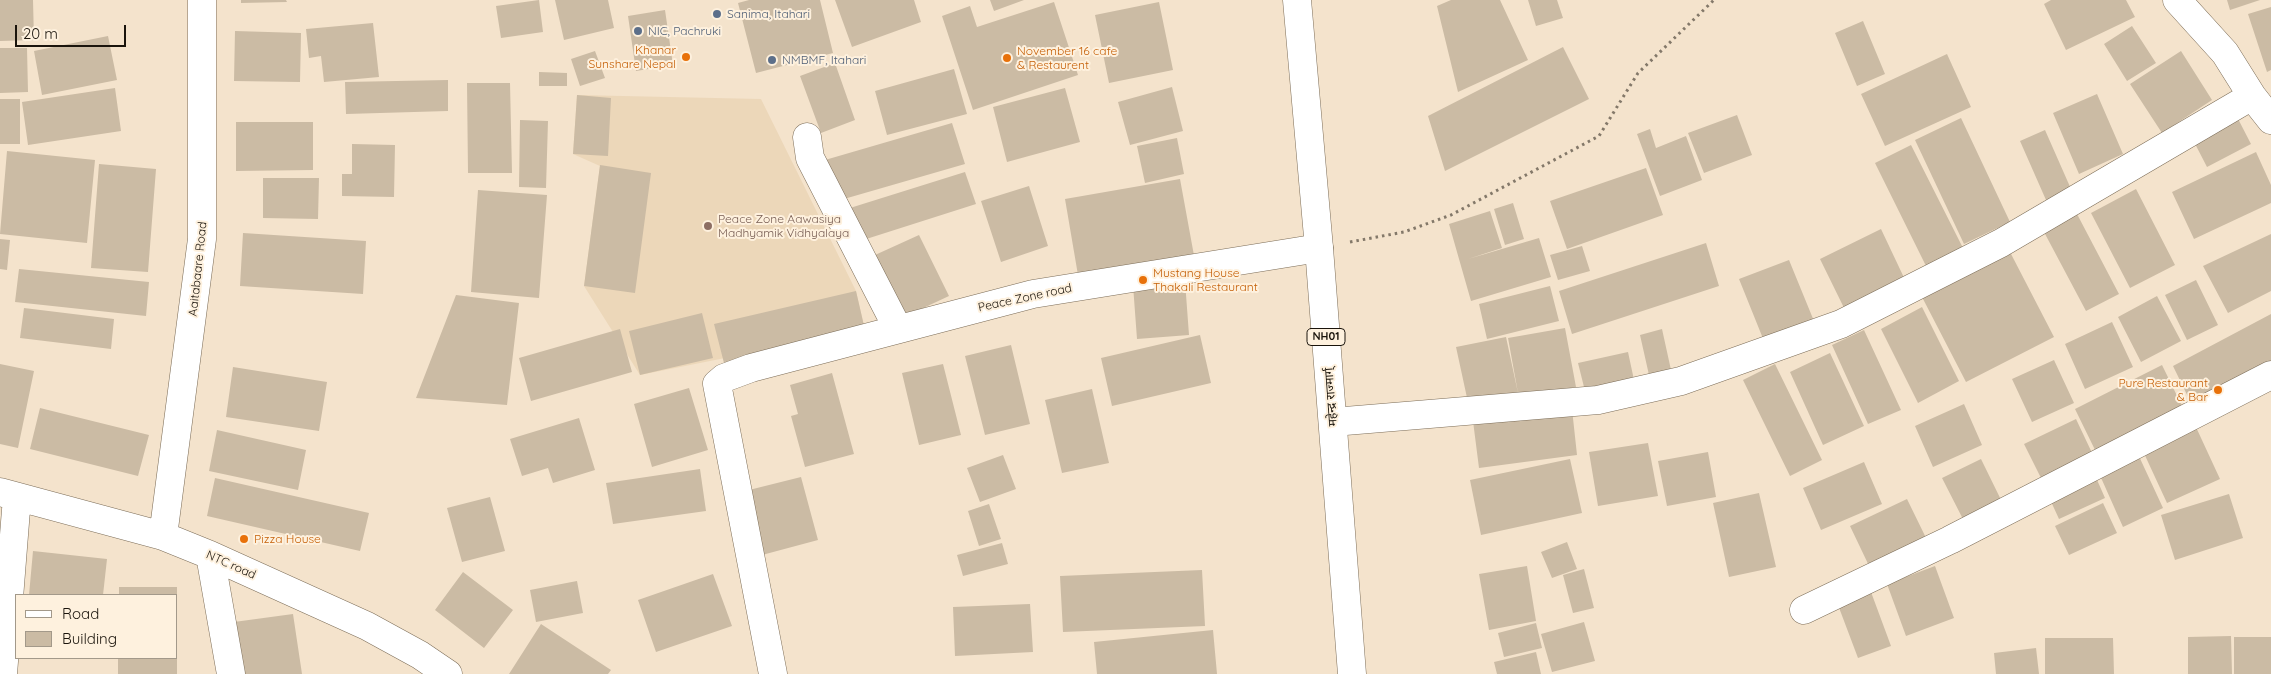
<!DOCTYPE html>
<html>
<head>
<meta charset="utf-8">
<style>
	body { margin:0 }
	#map { position:relative; width:2271px; height:674px; overflow:hidden; background:#f4e3cc; font-family:Quicksand,sans-serif }
	canvas { display:block }
	.legend { position:absolute; left:15px; top:594px; width:162px; height:65px; box-sizing:border-box; background:#fef1de; border:1px solid #a3998a; margin:0; padding:6px 9px; list-style:none; font-size:15px; color:#1a140c }
	.legend li { display:flex; align-items:center; gap:10px; height:25px }
	.legend b { width:25px; border:1px solid #a3998a }
	.scale { position:absolute; left:15px; top:25px; width:111px; height:22px; box-sizing:border-box; border:2px solid #1a140c; border-top:0; padding-left:6px; font-size:15px; line-height:18px; white-space:nowrap; color:#1a140c; -webkit-text-stroke:4px #fef1de; paint-order:stroke }
</style>
</head>
<body>
<div id="map">
<canvas width="2271" height="674"></canvas>
<ul class="legend">
<li><b style="height:6px;background:#fff"></b>Road</li>
<li><b style="height:14px;background:#cbbba4"></b>Building</li>
</ul>
<div class="scale">20 m</div>
</div>
<script>
const g = document.querySelector('canvas').getContext('2d');
g.lineJoin = 'round';
function paint(path, color) { g.fillStyle = color; g.fill(path, 'evenodd'); }
function stroke(path, color, width, dash) { g.strokeStyle = color; g.lineWidth = width; g.lineCap = dash ? 'butt' : 'round'; g.setLineDash(dash || []); g.stroke(path); }
function write(font, color, halo, rows, align = 'center') {
  g.font = font + ' Quicksand,"Noto Sans Devanagari",sans-serif'; g.lineWidth = 4; g.setLineDash([]); g.textBaseline = 'middle'; g.strokeStyle = halo; g.fillStyle = color; for (const [text, x, y, turn = 0] of rows) {
    g.save(); g.translate(x, y); g.rotate((+turn || 0) * Math.PI / 180); g.textAlign = isNaN(turn) ? turn : align; if (halo) g.strokeText(text, 0, 0); g.fillText(text, 0, 0); g.restore();
  }
}
paint(new Path2D(`
	M 577,95 L 761,99 L 856,291 L 865,330 L 640,375 L 584,286 L 600,166 L 573,154 Z`), '#ecd7b9');
paint(new Path2D(`
	M 0,0 L 33,0 L 34,40 L 0,41 Z
	M 241,0 L 286,0 L 287,2 L 241,3 Z
	M 539,0 L 543,32 L 501,38 L 496,6 Z
	M 555,0 L 608,0 L 614,28 L 564,40 Z
	M 749,0 L 820,0 L 833,53 L 756,73 L 738,3 Z
	M 835,0 L 914,0 L 921,22 L 852,47 Z
	M 990,0 L 1024,0 L 994,11 Z
	M 1451,0 L 1500,0 L 1528,60 L 1458,92 L 1437,6 Z
	M 1528,0 L 1557,0 L 1563,18 L 1536,26 Z
	M 2051,0 L 2126,0 L 2135,17 L 2066,50 L 2044,4 Z
	M 2227,0 L 2260,0 L 2230,10 Z
	M 1054,2 L 1078,75 L 973,110 L 942,16 L 970,6 L 977,27 Z
	M 1159,2 L 1173,70 L 1109,83 L 1095,15 Z
	M 2271,7 L 2271,70 L 2267,72 L 2248,14 Z
	M 665,10 L 673,65 L 636,71 L 628,16 Z
	M 1863,21 L 1885,74 L 1857,86 L 1835,33 Z
	M 373,23 L 379,77 L 324,82 L 321,56 L 309,58 L 306,29 Z
	M 2132,26 L 2156,63 L 2127,81 L 2104,44 Z
	M 235,31 L 301,33 L 300,82 L 234,81 Z
	M 108,36 L 117,80 L 42,95 L 34,51 Z
	M 1563,47 L 1589,99 L 1445,171 L 1428,116 Z
	M 0,48 L 27,48 L 28,92 L 0,93 Z
	M 595,51 L 605,78 L 580,86 L 571,59 Z
	M 2181,51 L 2212,100 L 2162,133 L 2130,84 Z
	M 1947,54 L 1971,107 L 1885,146 L 1861,94 Z
	M 835,63 L 855,120 L 821,133 L 800,76 Z
	M 954,69 L 967,114 L 887,135 L 875,91 Z
	M 539,72 L 567,73 L 567,86 L 539,86 Z
	M 448,80 L 448,111 L 346,114 L 345,82 Z
	M 467,83 L 510,83 L 512,173 L 468,173 Z
	M 1172,87 L 1183,131 L 1130,145 L 1118,102 Z
	M 115,88 L 121,131 L 28,145 L 22,102 Z
	M 1065,88 L 1080,142 L 1007,162 L 993,107 Z
	M 2097,94 L 2123,154 L 2079,174 L 2053,113 Z
	M 577,95 L 611,98 L 608,156 L 573,154 Z
	M 0,99 L 20,99 L 20,144 L 0,144 Z
	M 2235,113 L 2251,144 L 2207,167 L 2191,136 Z
	M 1737,115 L 1752,155 L 1704,173 L 1688,133 Z
	M 1961,118 L 2010,222 L 1964,244 L 1915,140 Z
	M 520,120 L 548,121 L 546,188 L 519,187 Z
	M 236,122 L 313,122 L 313,170 L 236,171 Z
	M 952,123 L 965,164 L 837,201 L 825,160 Z
	M 1650,129 L 1656,148 L 1686,136 L 1702,180 L 1660,196 L 1637,134 Z
	M 2045,130 L 2071,189 L 2046,200 L 2020,141 Z
	M 1177,138 L 1184,174 L 1145,183 L 1137,146 Z
	M 352,144 L 395,145 L 394,197 L 342,196 L 342,174 L 352,174 Z
	M 1911,145 L 1964,250 L 1927,268 L 1875,163 Z
	M 7,151 L 95,160 L 87,243 L 0,234 Z
	M 2256,152 L 2271,185 L 2271,203 L 2194,239 L 2172,192 Z
	M 99,164 L 156,169 L 148,272 L 91,268 Z
	M 600,165 L 651,173 L 635,293 L 584,286 Z
	M 1646,168 L 1663,215 L 1567,249 L 1550,201 Z
	M 965,172 L 976,204 L 860,241 L 850,208 Z
	M 263,178 L 319,178 L 318,219 L 263,218 Z
	M 1180,179 L 1195,261 L 1079,281 L 1065,199 Z
	M 1029,186 L 1048,246 L 1001,262 L 981,201 Z
	M 2136,189 L 2175,265 L 2130,288 L 2091,213 Z
	M 478,190 L 547,195 L 539,298 L 471,292 Z
	M 1513,203 L 1524,239 L 1505,245 L 1494,209 Z
	M 1490,211 L 1502,248 L 1468,259 L 1539,238 L 1551,277 L 1471,301 L 1449,224 Z
	M 2077,214 L 2119,294 L 2086,311 L 2044,232 Z
	M 1881,229 L 1907,284 L 1847,314 L 1820,259 Z
	M 243,233 L 366,241 L 363,294 L 240,286 Z
	M 2271,234 L 2271,291 L 2228,313 L 2203,266 Z
	M 919,235 L 949,296 L 904,317 L 875,255 Z
	M 0,239 L 10,240 L 7,270 L 0,269 Z
	M 1706,243 L 1719,286 L 1572,334 L 1559,291 Z
	M 1582,246 L 1590,271 L 1558,280 L 1550,255 Z
	M 2010,252 L 2054,337 L 1966,382 L 1922,297 Z
	M 1789,260 L 1816,326 L 1766,346 L 1739,279 Z
	M 19,269 L 149,282 L 146,316 L 15,302 Z
	M 2196,280 L 2218,325 L 2187,340 L 2165,295 Z
	M 1185,281 L 1189,335 L 1137,339 L 1133,285 Z
	M 1550,286 L 1559,321 L 1487,339 L 1479,304 Z
	M 856,291 L 865,330 L 724,363 L 714,324 Z
	M 456,295 L 519,303 L 507,405 L 416,398 Z
	M 2157,296 L 2181,341 L 2141,362 L 2118,317 Z
	M 1922,307 L 1959,381 L 1918,403 L 1881,329 Z
	M 24,308 L 114,319 L 111,349 L 20,338 Z
	M 702,313 L 713,358 L 640,375 L 629,331 Z
	M 2271,314 L 2271,366 L 2192,405 L 2173,366 Z
	M 2112,322 L 2133,367 L 2085,389 L 2065,344 Z
	M 1565,328 L 1576,387 L 1469,407 L 1456,347 L 1506,337 L 1518,393 L 1508,338 Z
	M 620,329 L 632,372 L 531,401 L 519,358 Z
	M 1662,329 L 1671,370 L 1649,375 L 1640,335 Z
	M 1864,330 L 1901,410 L 1868,424 L 1832,345 Z
	M 1200,335 L 1211,383 L 1112,406 L 1101,358 Z
	M 1011,345 L 1030,424 L 985,435 L 965,356 Z
	M 1628,352 L 1634,380 L 1585,391 L 1578,363 Z
	M 1830,353 L 1864,426 L 1823,445 L 1790,372 Z
	M 2054,360 L 2074,403 L 2032,422 L 2012,379 Z
	M 0,364 L 34,371 L 18,448 L 0,444 Z
	M 943,364 L 961,435 L 919,445 L 902,373 Z
	M 1775,364 L 1822,460 L 1790,476 L 1743,380 Z
	M 2162,365 L 2184,410 L 2097,454 L 2075,409 Z
	M 233,367 L 327,382 L 319,431 L 226,417 Z
	M 832,373 L 854,454 L 805,467 L 791,416 L 798,414 L 790,385 Z
	M 689,388 L 708,450 L 652,467 L 634,404 Z
	M 1092,389 L 1109,463 L 1062,473 L 1045,400 Z
	M 1964,404 L 1982,445 L 1933,467 L 1915,426 Z
	M 40,408 L 149,435 L 138,476 L 30,449 Z
	M 1572,409 L 1577,455 L 1479,468 L 1473,421 Z
	M 579,418 L 595,470 L 553,483 L 548,468 L 522,476 L 510,439 Z
	M 2076,419 L 2093,455 L 2042,480 L 2024,444 Z
	M 2195,425 L 2220,479 L 2167,503 L 2142,449 Z
	M 217,430 L 306,450 L 298,490 L 209,471 Z
	M 1648,443 L 1658,496 L 1598,506 L 1589,452 Z
	M 1708,452 L 1716,497 L 1667,506 L 1658,461 Z
	M 2137,452 L 2163,508 L 2123,527 L 2098,471 Z
	M 1003,455 L 1016,489 L 980,502 L 967,468 Z
	M 1570,459 L 1582,513 L 1481,535 L 1470,480 Z
	M 1981,459 L 2005,508 L 1967,527 L 1942,478 Z
	M 1864,462 L 1882,504 L 1821,530 L 1803,488 Z
	M 700,469 L 706,511 L 613,524 L 606,483 Z
	M 2094,473 L 2105,498 L 2059,519 L 2048,495 Z
	M 801,477 L 818,540 L 762,555 L 745,491 Z
	M 215,478 L 369,513 L 360,551 L 207,516 Z
	M 1759,493 L 1776,567 L 1729,577 L 1713,503 Z
	M 2229,494 L 2243,538 L 2175,560 L 2161,515 Z
	M 490,497 L 505,551 L 462,562 L 447,508 Z
	M 1907,499 L 1928,542 L 1871,570 L 1850,526 Z
	M 2103,503 L 2117,533 L 2069,555 L 2055,526 Z
	M 989,504 L 1001,539 L 979,546 L 968,511 Z
	M 1567,542 L 1577,569 L 1552,578 L 1541,552 Z
	M 1002,543 L 1008,564 L 963,576 L 957,555 Z
	M 33,551 L 107,559 L 103,595 L 29,595 Z
	M 1527,566 L 1536,621 L 1489,630 L 1479,574 Z
	M 1935,566 L 1954,618 L 1906,636 L 1887,584 Z
	M 1584,569 L 1594,608 L 1573,613 L 1563,575 Z
	M 1202,570 L 1205,626 L 1063,632 L 1060,576 Z
	M 463,572 L 513,610 L 484,648 L 435,610 Z
	M 713,574 L 732,626 L 656,652 L 638,600 Z
	M 577,581 L 583,613 L 536,622 L 530,590 Z
	M 119,587 L 177,587 L 177,595 L 119,595 Z
	M 1871,592 L 1891,646 L 1858,658 L 1838,605 Z
	M 1030,604 L 1033,652 L 955,656 L 953,607 Z
	M 293,614 L 302,674 L 241,674 L 234,622 Z
	M 1584,622 L 1595,661 L 1552,672 L 1541,634 Z
	M 1536,623 L 1542,648 L 1504,657 L 1498,633 Z
	M 541,624 L 611,670 L 608,674 L 509,674 Z
	M 1213,630 L 1217,674 L 1097,674 L 1094,642 Z
	M 2231,636 L 2232,674 L 2188,674 L 2188,637 Z
	M 2234,637 L 2271,637 L 2271,674 L 2234,674 Z
	M 2045,638 L 2113,638 L 2114,674 L 2045,674 Z
	M 2036,648 L 2039,674 L 1996,674 L 1994,653 Z
	M 1536,652 L 1541,674 L 1497,674 L 1494,662 Z
	M 118,658 L 177,658 L 177,674 L 118,674 Z`), '#cbbba4');
const minor = new Path2D(`
	M 2177,0 L 2225,53 L 2252,96 L 2271,120
	M 807,137 L 810,158 L 898,329
	M 1333,422 L 1598,400 L 1681,381 L 1841,324 L 2001,243 L 2252,96
	M 0,492 L 163,536 L 210,555 L 367,626 L 420,655 L 448,674
	M 163,536 L 202,239 L 202,0
	M 210,555 L 231,674
	M 1804,610 L 1950,540 L 2271,375
	M 3,674 L 17,497
	M 773,674 L 717,384 L 724,378 L 751,368 L 1033,294 L 1319,248`);
const highway = new Path2D(`
	M 1297,0 L 1319,248 L 1352,674`);
stroke(minor, '#7c6d58', 29);
stroke(highway, '#7c6d58', 29);
stroke(new Path2D(`
	M 1350,242 L 1404,232 L 1451,215 L 1599,136 L 1638,73 L 1714,0`), '#837869', 3, [2.5, 4]);
stroke(minor, '#fff', 28);
stroke(highway, '#fff', 28);
for (const [x, y, r, color] of [
	[717,14,5,"#5c6f8a"],
	[638,31,5,"#5c6f8a"],
	[686,57,5,"#e8710a"],
	[1007,58,5,"#e8710a"],
	[772,60,5,"#5c6f8a"],
	[708,226,5,"#8d6e63"],
	[1143,280,5,"#e8710a"],
	[2218,390,5,"#e8710a"],
	[244,539,5,"#e8710a"]
]) { const dot = new Path2D(); dot.arc(x, y, r, 0, 2 * Math.PI); g.fillStyle = color; g.fill(dot); stroke(dot, '#fef1de', 2); }
for (const [x, y, w] of [
	[1326,337,38]
]) { const box = new Path2D(); box.roundRect(x - w / 2, y - 8.5, w, 17, 4); g.fillStyle = '#fef1de'; g.fill(box); stroke(box, '#1a140c', 1); }
write('bold 11px', '#1a140c', null, [
	["NH01",1326,337]
]);
write('12px', '#4e5e75', '#fef1de', [
	["Sanima, Itahari",727,14],
	["NIC, Pachruki",648,31],
	["NMBMF, Itahari",782,60]
], 'left');
write('12px', '#c56008', '#fef1de', [
	["Khanar",676,50,"right"],
	["Sunshare Nepal",676,64,"right"],
	["November 16 cafe",1017,51],
	["& Restaurent",1017,65],
	["Mustang House",1153,273],
	["Thakali Restaurant",1153,287],
	["Pure Restaurant",2208,383,"right"],
	["& Bar",2208,397,"right"],
	["Pizza House",254,539]
], 'left');
write('12px', '#785e54', '#fef1de', [
	["Peace Zone Aawasiya",718,219],
	["Madhyamik Vidhyalaya",718,233]
], 'left');
write('12px', '#1a140c', '#fef1de', [
	["Aaitabaare Road",198,269,-84],
	["Peace Zone road",1025,298,-12],
	["महेन्द्र राज्मार्ग्",1331,397,-94],
	["NTC road",231,565,24]
]);
</script>
</body>
</html>
